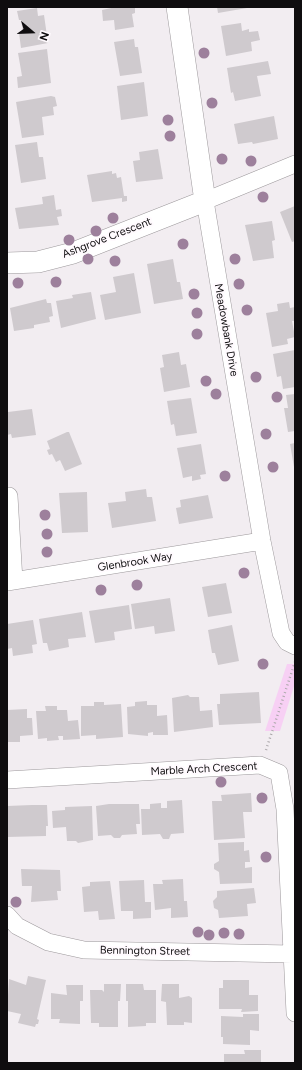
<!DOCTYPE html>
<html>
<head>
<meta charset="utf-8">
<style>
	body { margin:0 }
	#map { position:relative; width:302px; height:1070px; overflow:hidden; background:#f2edf1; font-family:Figtree,sans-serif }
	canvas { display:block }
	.frame { position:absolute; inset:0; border:8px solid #0f0d0f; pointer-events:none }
	.north { position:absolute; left:12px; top:12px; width:40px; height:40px; -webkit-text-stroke:3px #fffafe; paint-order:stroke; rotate:109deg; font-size:11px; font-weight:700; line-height:16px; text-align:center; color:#0f0d0f }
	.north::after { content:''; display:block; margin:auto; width:14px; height:18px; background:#0f0d0f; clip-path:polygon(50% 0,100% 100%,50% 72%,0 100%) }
</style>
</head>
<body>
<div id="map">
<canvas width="302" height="1070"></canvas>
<div class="frame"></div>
<div class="north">N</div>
</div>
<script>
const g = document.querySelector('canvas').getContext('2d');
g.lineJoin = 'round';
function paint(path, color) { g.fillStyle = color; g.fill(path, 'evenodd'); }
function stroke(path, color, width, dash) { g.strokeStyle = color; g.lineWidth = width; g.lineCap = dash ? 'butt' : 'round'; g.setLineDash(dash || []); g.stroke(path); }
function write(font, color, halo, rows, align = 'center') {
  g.font = font + ' Figtree,sans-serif'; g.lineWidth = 4; g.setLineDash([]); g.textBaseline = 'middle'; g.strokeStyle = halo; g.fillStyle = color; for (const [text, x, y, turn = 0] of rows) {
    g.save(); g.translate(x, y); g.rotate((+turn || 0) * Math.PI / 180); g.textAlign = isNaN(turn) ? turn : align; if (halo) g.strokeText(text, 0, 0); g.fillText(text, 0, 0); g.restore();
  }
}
paint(new Path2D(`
	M 287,664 L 295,664 L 295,683 L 280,731 L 265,731 Z`), '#f7d0f4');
paint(new Path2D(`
	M 116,7 L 135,7 L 135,13 L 132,14 L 134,27 L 115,30 L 114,20 L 103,21 L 102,10 Z
	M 217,7 L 247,7 L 247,8 L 218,13 Z
	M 37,8 L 38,16 L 44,15 L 48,43 L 21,48 L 19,33 L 23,32 L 21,20 L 19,20 L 17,11 Z
	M 241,23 L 242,31 L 249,29 L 249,32 L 258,31 L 260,40 L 251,42 L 252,51 L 226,56 L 221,26 Z
	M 134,39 L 135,47 L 138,47 L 142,73 L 120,76 L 114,42 Z
	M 47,49 L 51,83 L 18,88 L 17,77 L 22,76 L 18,53 Z
	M 268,61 L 271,74 L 257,76 L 261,96 L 235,101 L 233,92 L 231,93 L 227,68 Z
	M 144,82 L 148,116 L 121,120 L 117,86 Z
	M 51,96 L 55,97 L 57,106 L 53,107 L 54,115 L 42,117 L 44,135 L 22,138 L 16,102 Z
	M 274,116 L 278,139 L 253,144 L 252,142 L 238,144 L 234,124 Z
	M 37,142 L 39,157 L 43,157 L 46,179 L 21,183 L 15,145 Z
	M 158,149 L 163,179 L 136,182 L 133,161 L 140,160 L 139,152 Z
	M 112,171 L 112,174 L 116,173 L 117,178 L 121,177 L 124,196 L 127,196 L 127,201 L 122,202 L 122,198 L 92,202 L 87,175 Z
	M 54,195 L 56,210 L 61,209 L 62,216 L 57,217 L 59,225 L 19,229 L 15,208 L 43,204 L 42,197 Z
	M 295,206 L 295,241 L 292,242 L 280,212 Z
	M 272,221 L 275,240 L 272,241 L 274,258 L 253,261 L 245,225 Z
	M 173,259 L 177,282 L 180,282 L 183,299 L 154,304 L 147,264 Z
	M 134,273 L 141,313 L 105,320 L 100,295 L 116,292 L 113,277 Z
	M 91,292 L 96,319 L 61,328 L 56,301 L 73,298 L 72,295 Z
	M 46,299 L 47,303 L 51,303 L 53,316 L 49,317 L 50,322 L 34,325 L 34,328 L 14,331 L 10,308 Z
	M 289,302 L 290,308 L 295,307 L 295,321 L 292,321 L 295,337 L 287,339 L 288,344 L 272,347 L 266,313 L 278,311 L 277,304 Z
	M 295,350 L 295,387 L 283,389 L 281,376 L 277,377 L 273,354 Z
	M 179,352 L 181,365 L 186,364 L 190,387 L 164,392 L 160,368 L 164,367 L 162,355 Z
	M 295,394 L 295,431 L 288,432 L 284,408 L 288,408 L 286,395 Z
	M 191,398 L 197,433 L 176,436 L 174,424 L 171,425 L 167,401 Z
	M 32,409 L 36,435 L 12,438 L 11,434 L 7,435 L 8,412 Z
	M 67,432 L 69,432 L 82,464 L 65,471 L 60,460 L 56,462 L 52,454 L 49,455 L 47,450 L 50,449 L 47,441 Z
	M 295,443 L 295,467 L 294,467 L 290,444 Z
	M 201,444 L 206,474 L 200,475 L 201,479 L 192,481 L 192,476 L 183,478 L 177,448 Z
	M 146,489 L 147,497 L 152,497 L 156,521 L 112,528 L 108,503 L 126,501 L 125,492 Z
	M 87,492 L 88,532 L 62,533 L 59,493 Z
	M 208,495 L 213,518 L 179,524 L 176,508 L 181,507 L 180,500 Z
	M 226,583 L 232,613 L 208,617 L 202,587 Z
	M 170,598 L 175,631 L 155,634 L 154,626 L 135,629 L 131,604 Z
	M 129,605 L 132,629 L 114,632 L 115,640 L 95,643 L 89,611 Z
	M 82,612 L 86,637 L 68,639 L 69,647 L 49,651 L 47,643 L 43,643 L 39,619 Z
	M 33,620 L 37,644 L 32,645 L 33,653 L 13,656 L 12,648 L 7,649 L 7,624 Z
	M 232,625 L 239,661 L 218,665 L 215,653 L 212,653 L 208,630 Z
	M 259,692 L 261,723 L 219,725 L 217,704 L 220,704 L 220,694 Z
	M 188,695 L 190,697 L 199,697 L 200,711 L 212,710 L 213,727 L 174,732 L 172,698 Z
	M 147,701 L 147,705 L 157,705 L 157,716 L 167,715 L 168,735 L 153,735 L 153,732 L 148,733 L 148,736 L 128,734 L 127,707 L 135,706 L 135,702 Z
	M 94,702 L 104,702 L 104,705 L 121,704 L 123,737 L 96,739 L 96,735 L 81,736 L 81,706 L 94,706 Z
	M 45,706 L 57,706 L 57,710 L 67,710 L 68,721 L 78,720 L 80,739 L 63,740 L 63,736 L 58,736 L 59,740 L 47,741 L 47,738 L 38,739 L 36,711 L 46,711 Z
	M 27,709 L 27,718 L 32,718 L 33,735 L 20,736 L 20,742 L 7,742 L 7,710 Z
	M 251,793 L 252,812 L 243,812 L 245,838 L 214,840 L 212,801 L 222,801 L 221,795 Z
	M 182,800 L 184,833 L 171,834 L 169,839 L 163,839 L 160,834 L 142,835 L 141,809 L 150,809 L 150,804 L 161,803 L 161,808 L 167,808 L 167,801 Z
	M 109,804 L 139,804 L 140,824 L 136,824 L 137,834 L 122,835 L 120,838 L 114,838 L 111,835 L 98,836 L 96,806 Z
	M 32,805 L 47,805 L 48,826 L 46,826 L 46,836 L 7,837 L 7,806 Z
	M 92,806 L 93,840 L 78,843 L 76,841 L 67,841 L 66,827 L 53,828 L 52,811 L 65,810 L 65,807 Z
	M 244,842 L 244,851 L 249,850 L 250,862 L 245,862 L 245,868 L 252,867 L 252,883 L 220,884 L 219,872 L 214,869 L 214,864 L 219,861 L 218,843 Z
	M 21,869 L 60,870 L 61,891 L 57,891 L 58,900 L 31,902 L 32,886 L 22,886 Z
	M 183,879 L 184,901 L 187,901 L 188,917 L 171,918 L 171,908 L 155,910 L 153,884 L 163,884 L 162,880 Z
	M 144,880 L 145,902 L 151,902 L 151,918 L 133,919 L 133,911 L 121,911 L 119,881 Z
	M 110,881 L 115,919 L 99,920 L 98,911 L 84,912 L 82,887 L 90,886 L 90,882 Z
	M 254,888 L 256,903 L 247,904 L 248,916 L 219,918 L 218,910 L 214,908 L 213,901 L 217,897 L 217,891 Z
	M 28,976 L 46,980 L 37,1019 L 39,1020 L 38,1024 L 36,1024 L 35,1027 L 18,1023 L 21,1014 L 7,1011 L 9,979 L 26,985 Z
	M 223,980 L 249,980 L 249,995 L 258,995 L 258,1011 L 241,1012 L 242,1009 L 219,1009 L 219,988 L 223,988 Z
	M 104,984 L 121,984 L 120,1001 L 118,1001 L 118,1027 L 99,1027 L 99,1023 L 91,1023 L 90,990 L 102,990 L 104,992 Z
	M 126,984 L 143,984 L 144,990 L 156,990 L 156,1023 L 146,1023 L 146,1026 L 128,1027 L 128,1001 L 126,1001 Z
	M 162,984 L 179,984 L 179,998 L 189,996 L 192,998 L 192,1023 L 184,1022 L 184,1025 L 167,1025 L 166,1002 L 161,1001 Z
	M 66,985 L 83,985 L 83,1001 L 80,1001 L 80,1024 L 59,1023 L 60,1019 L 51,1019 L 51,993 L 67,995 Z
	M 243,1014 L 259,1014 L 259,1031 L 250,1030 L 250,1045 L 223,1044 L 223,1037 L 221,1037 L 221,1016 L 243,1017 Z
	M 244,1050 L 261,1050 L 261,1063 L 224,1063 L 224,1054 L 245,1054 Z`), '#cfcace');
const minor = new Path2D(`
	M 295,164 L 205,201 L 262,541 L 281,633 L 287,642 L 295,646
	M 9,496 L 14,581
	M 7,582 L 262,541
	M 7,780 L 260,765 L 279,773 L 285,809 L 295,1013
	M 7,915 L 17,926 L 48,942 L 84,950 L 292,954`);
const tertiary = new Path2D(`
	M 7,263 L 38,262 L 73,253 L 205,201 L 177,7`);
stroke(minor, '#9c989b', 18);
stroke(tertiary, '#9c989b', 22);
stroke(new Path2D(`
	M 266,750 L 295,662`), '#aca8ab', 2.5, [1, 3]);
stroke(minor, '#fff', 17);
stroke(tertiary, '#fff', 21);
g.fillStyle = '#9d809c';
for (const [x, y] of [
	[204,53],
	[212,103],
	[168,120],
	[170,136],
	[222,159],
	[251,161],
	[263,197],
	[113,218],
	[96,231],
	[69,240],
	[183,244],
	[88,259],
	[235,259],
	[115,261],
	[56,282],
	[18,283],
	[239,284],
	[194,294],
	[247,310],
	[197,313],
	[197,334],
	[256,377],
	[206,381],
	[216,394],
	[277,397],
	[266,434],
	[273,467],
	[225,476],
	[45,515],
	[47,534],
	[47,552],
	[244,573],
	[137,585],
	[101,590],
	[263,664],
	[221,782],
	[262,798],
	[266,857],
	[16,902],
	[198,932],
	[224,933],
	[239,934],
	[209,935]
]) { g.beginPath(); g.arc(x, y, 5.5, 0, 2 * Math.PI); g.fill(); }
write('11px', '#0f0d0f', '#fffafe', [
	["Ashgrove Crescent",107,238,-21],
	["Meadowbank Drive",226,330,80],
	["Glenbrook Way",135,562,-9],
	["Marble Arch Crescent",204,769,-3],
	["Bennington Street",145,951,1]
]);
</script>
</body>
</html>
